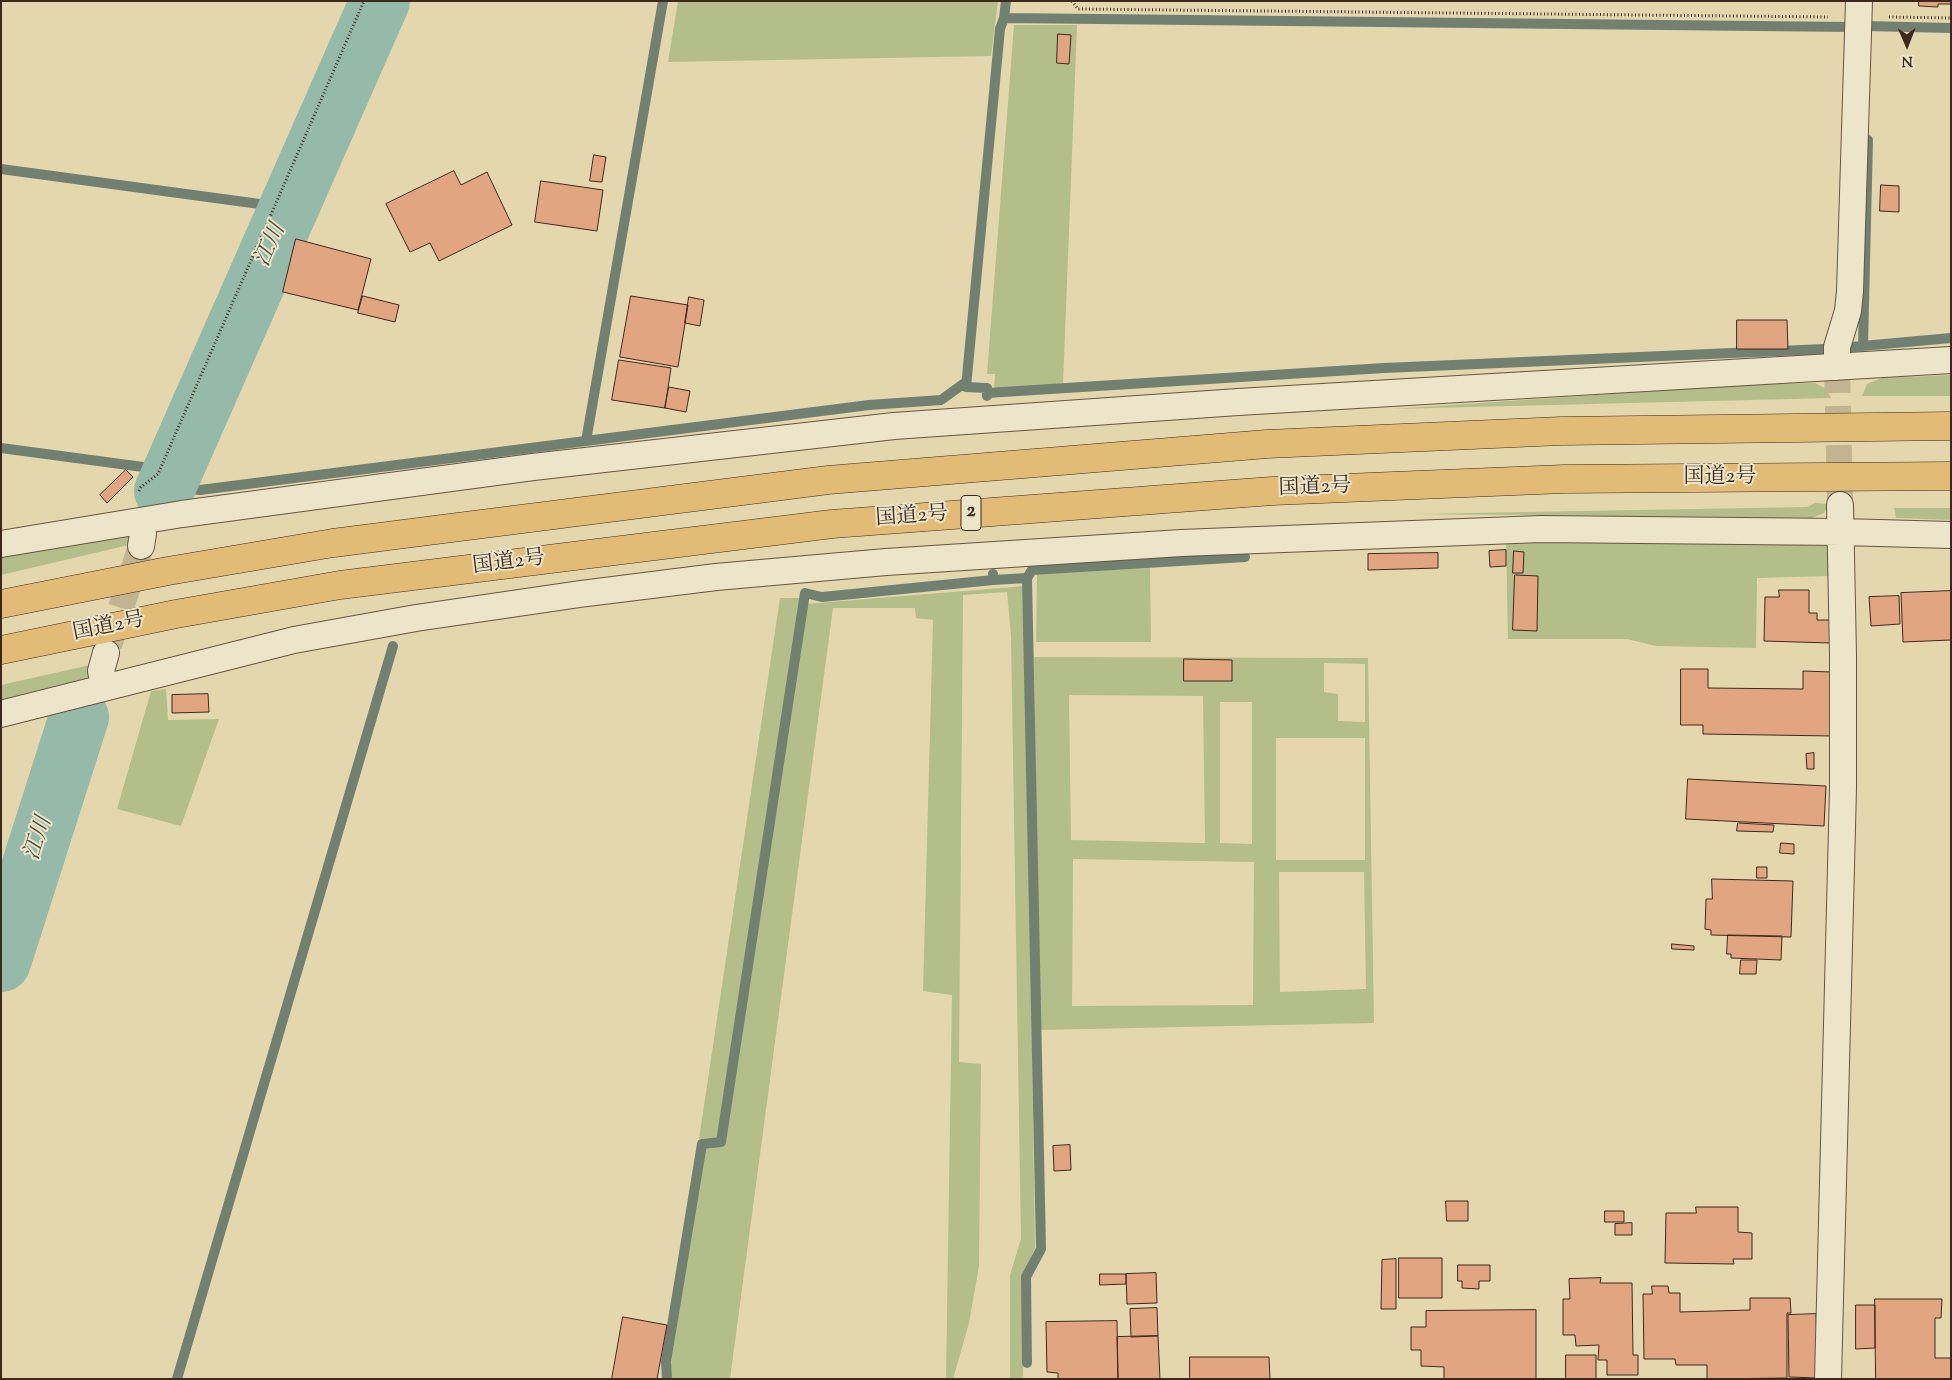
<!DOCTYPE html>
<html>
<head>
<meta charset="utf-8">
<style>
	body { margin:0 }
	#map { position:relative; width:1952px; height:1380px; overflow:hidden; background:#e4d7ae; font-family:"Sorts Mill Goudy",serif }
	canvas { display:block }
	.frame { position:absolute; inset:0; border:2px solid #3d281e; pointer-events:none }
	.north { position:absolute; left:1882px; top:20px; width:50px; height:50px; -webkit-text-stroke:4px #ede5ca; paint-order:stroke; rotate:179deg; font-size:14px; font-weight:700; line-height:20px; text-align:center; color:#3d281e }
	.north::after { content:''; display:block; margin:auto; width:18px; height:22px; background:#3d281e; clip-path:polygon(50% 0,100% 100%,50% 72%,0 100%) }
</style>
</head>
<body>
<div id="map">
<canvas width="1952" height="1380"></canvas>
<div class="frame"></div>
<div class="north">N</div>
</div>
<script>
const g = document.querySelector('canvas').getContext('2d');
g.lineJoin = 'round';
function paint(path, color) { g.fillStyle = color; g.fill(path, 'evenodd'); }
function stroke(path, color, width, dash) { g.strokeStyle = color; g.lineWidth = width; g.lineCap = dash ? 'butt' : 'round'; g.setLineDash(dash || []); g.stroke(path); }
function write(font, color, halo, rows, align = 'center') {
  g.font = font + ' "Sorts Mill Goudy","Noto Serif JP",serif'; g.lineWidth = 4; g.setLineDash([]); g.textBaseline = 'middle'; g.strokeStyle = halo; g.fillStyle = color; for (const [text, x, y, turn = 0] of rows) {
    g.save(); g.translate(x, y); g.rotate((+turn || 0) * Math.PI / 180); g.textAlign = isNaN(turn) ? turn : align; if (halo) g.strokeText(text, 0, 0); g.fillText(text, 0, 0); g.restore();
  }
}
paint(new Path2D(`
	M 678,1 L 998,1 L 991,56 L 668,62 Z
	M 1014,25 L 1077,25 L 1063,385 L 994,390 L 995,374 L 987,374 Z
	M 1951,375 L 1951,396 L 1862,396 L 1867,384 L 1882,378 Z
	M 1815,383 L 1825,388 L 1831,398 L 1392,409 L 1758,384 Z
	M 1815,503 L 1829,504 L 1824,513 L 1812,518 L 1412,514 L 1807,507 Z
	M 1894,508 L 1951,508 L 1951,520 L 1896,518 Z
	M 130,532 L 133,544 L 1,575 L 1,557 Z
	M 1647,539 L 1828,546 L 1830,576 L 1757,578 L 1756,648 L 1656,646 L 1627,639 L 1508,639 L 1506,541 Z
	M 1150,568 L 1151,642 L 1036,642 L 1037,574 Z
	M 1025,586 L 1035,1248 L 1023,1277 L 1023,1379 L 1010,1379 L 1010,1275 L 1021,1239 L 1011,636 L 1007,592 L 963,595 L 959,1062 L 981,1064 L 979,1266 L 969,1323 L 953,1379 L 946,1379 L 952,995 L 923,991 L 933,620 L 916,618 L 915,608 L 833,608 L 730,1379 L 672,1379 L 670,1371 L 704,1147 L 725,1146 L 806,604 Z
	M 780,598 L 800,598 L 717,1138 L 699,1139 Z
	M 1034,657 L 1368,658 L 1374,1023 L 1039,1030 ZM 1324,663 L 1365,664 L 1365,722 L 1338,721 L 1338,694 L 1324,692 ZM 1069,695 L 1203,696 L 1205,843 L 1071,840 ZM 1220,702 L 1252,702 L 1252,844 L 1220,843 ZM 1276,738 L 1365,738 L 1365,860 L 1276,860 ZM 1073,859 L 1254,862 L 1253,1005 L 1072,1006 ZM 1279,872 L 1364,872 L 1366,989 L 1280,992 Z
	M 90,665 L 88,678 L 1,700 L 1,685 Z
	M 166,689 L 168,720 L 219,719 L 181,826 L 117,809 L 151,691 Z`), '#b3be8b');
stroke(new Path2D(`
	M 1004,18 L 1851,27
	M 1865,26 L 1951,28
	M 1,169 L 267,205
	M 282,207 L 289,208
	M 1863,346 L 1868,140
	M 1851,347 L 1951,338
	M 987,393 L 1384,368 L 1825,349
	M 987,396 L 987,388 L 966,387 L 1000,29 L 1004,18 L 1006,1
	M 586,441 L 663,1
	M 1,448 L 173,471
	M 166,486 L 200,490 L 869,405 L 941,400 L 966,382
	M 993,574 L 993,580 L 1027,578 L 1041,1249 L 1026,1277 L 1027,1363
	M 1027,578 L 1032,570 L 1245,557
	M 177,1379 L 393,646
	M 667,1379 L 666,1362 L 702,1144 L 721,1142 L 805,593 L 822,597 L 993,580`), '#728072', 10);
stroke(new Path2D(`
	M 164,491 L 380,1
	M 1,962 L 79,717`), '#95baaa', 60);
const building = new Path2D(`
	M 1919,1 L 1951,1 L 1951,4 L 1938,4 L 1938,7 L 1919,6 Z
	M 1058,34 L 1071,35 L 1069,64 L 1057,63 Z
	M 594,155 L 606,157 L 602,182 L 590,181 Z
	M 454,171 L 461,185 L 487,172 L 512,225 L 439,261 L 430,243 L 410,252 L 386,204 Z
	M 541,181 L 603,190 L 597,231 L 535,222 Z
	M 1881,185 L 1899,186 L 1899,212 L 1880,211 Z
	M 296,239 L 371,259 L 358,310 L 283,292 Z
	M 363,296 L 399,305 L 395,322 L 358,313 Z
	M 631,296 L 688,305 L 678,367 L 620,357 Z
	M 689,297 L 704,300 L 700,326 L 685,323 Z
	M 1737,320 L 1787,320 L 1788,349 L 1737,349 Z
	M 619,360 L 671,368 L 665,408 L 612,400 Z
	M 669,387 L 690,391 L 686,412 L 665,408 Z
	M 126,470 L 133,477 L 107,503 L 100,495 Z
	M 1506,550 L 1506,566 L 1490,567 L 1489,551 Z
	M 1514,551 L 1524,552 L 1523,573 L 1513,573 Z
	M 1438,553 L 1438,568 L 1368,570 L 1368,554 Z
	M 1515,575 L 1538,576 L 1537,631 L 1513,630 Z
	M 1779,590 L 1809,590 L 1809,613 L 1817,613 L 1817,620 L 1831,620 L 1831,643 L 1764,641 L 1765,597 L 1779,597 Z
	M 1951,591 L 1951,640 L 1903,642 L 1901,593 Z
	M 1899,596 L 1900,624 L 1871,626 L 1869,597 Z
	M 1184,659 L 1232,660 L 1232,681 L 1184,681 Z
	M 1681,669 L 1708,669 L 1708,688 L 1803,689 L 1803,671 L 1831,672 L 1833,736 L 1703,734 L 1703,725 L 1681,725 Z
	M 208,694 L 209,712 L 172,713 L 172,695 Z
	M 1814,753 L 1814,769 L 1807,769 L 1806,754 Z
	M 1688,779 L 1826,786 L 1824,826 L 1686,819 Z
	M 1738,823 L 1774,825 L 1773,832 L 1737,831 Z
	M 1781,843 L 1794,844 L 1794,854 L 1780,853 Z
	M 1757,867 L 1767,867 L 1767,878 L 1757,878 Z
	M 1712,879 L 1793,881 L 1791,937 L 1711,935 L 1711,930 L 1705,929 L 1706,899 L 1712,899 Z
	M 1728,935 L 1782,936 L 1781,960 L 1731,958 L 1731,954 L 1727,954 Z
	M 1672,944 L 1694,946 L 1694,950 L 1672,949 Z
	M 1741,960 L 1757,960 L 1756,974 L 1740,974 Z
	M 1070,1145 L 1071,1170 L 1054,1171 L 1053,1146 Z
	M 1446,1201 L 1468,1201 L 1468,1221 L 1447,1221 Z
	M 1696,1207 L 1738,1207 L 1738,1232 L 1752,1233 L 1752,1259 L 1733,1259 L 1734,1264 L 1665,1263 L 1666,1213 L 1696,1213 Z
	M 1605,1211 L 1624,1211 L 1624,1222 L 1605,1222 Z
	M 1632,1223 L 1632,1235 L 1615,1235 L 1615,1224 Z
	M 1399,1258 L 1442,1258 L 1442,1298 L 1399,1298 Z
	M 1396,1259 L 1396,1309 L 1381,1309 L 1382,1260 Z
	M 1458,1265 L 1490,1265 L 1490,1281 L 1479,1281 L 1479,1289 L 1462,1288 L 1462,1281 L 1458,1281 Z
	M 1156,1273 L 1157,1303 L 1127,1304 L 1126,1274 Z
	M 1100,1274 L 1126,1274 L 1126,1284 L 1100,1285 Z
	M 1601,1278 L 1600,1283 L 1632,1283 L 1633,1355 L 1638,1355 L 1638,1375 L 1607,1375 L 1607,1360 L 1598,1360 L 1599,1345 L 1576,1346 L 1575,1335 L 1563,1335 L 1563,1299 L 1570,1299 L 1569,1279 Z
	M 1652,1286 L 1668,1286 L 1669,1293 L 1680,1293 L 1680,1312 L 1750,1310 L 1750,1298 L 1790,1298 L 1791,1313 L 1787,1313 L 1787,1378 L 1707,1379 L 1707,1365 L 1676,1365 L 1675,1359 L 1644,1359 L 1643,1294 L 1652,1294 Z
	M 1875,1299 L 1942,1299 L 1941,1318 L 1935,1318 L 1935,1358 L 1951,1358 L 1951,1379 L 1876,1379 Z
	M 1856,1305 L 1875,1305 L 1875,1348 L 1856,1349 Z
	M 1157,1308 L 1158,1336 L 1131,1337 L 1130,1309 Z
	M 1536,1310 L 1536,1379 L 1444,1379 L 1444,1367 L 1421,1366 L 1421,1350 L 1411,1350 L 1411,1327 L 1426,1327 L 1426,1311 Z
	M 1816,1314 L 1818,1378 L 1789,1377 L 1788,1315 Z
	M 623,1317 L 667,1325 L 657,1379 L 612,1379 Z
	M 1117,1321 L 1118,1379 L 1058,1379 L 1058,1373 L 1047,1372 L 1046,1322 Z
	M 1158,1336 L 1160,1379 L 1118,1379 L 1117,1337 Z
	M 1566,1355 L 1596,1355 L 1596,1379 L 1566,1379 Z
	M 1190,1357 L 1269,1357 L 1270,1379 L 1190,1379 Z`);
paint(building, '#e1a582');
stroke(building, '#3d281e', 1);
stroke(new Path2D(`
	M 1837,367 L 1840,499
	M 109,645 L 141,546`), '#c3b491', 26, [26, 13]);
const minor = new Path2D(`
	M 1837,367 L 1837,347 L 1848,311 L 1850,291 L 1859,1
	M 140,521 L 143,534 L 141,546
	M 1,544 L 182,514 L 533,467 L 894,426 L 1238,402 L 1951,360
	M 105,687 L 101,671 L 106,653
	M 1,714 L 294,640 L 416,618 L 580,594 L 716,577 L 886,562 L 1181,543 L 1541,529 L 1842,532 L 1951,535
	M 1828,1379 L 1843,788 L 1843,655 L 1840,505`);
const trunk = new Path2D(`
	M 1,604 L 168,571 L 333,543 L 828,480 L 1267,444 L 1561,431 L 1951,426
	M 1,650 L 176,614 L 340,585 L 832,524 L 1272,491 L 1564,479 L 1951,476`);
stroke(minor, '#675442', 28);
stroke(trunk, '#3d281e', 29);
stroke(new Path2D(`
	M 1072,1 L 1078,9 L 1828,17
	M 1889,17 L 1951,18
	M 139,491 L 141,487 L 158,474 L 364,1`), '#3d281e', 3, [1, 2.5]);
stroke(minor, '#ede5ca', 26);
stroke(trunk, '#e2bc77', 28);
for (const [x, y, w] of [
	[971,513,20]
]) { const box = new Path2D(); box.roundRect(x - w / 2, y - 17.5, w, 35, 4); g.fillStyle = '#ede5ca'; g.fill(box); stroke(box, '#3d281e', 1); }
write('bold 20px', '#3d281e', null, [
	["2",971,513]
]);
write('21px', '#3d281e', '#ede5ca', [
	["国道2号",1720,478],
	["国道2号",1315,489,-2],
	["国道2号",912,518,-4],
	["国道2号",509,564,-7],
	["国道2号",109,628,-11]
]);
write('italic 22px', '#534c41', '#ede5ca', [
	["江川",272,246,-66],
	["江川",40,839,-72]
]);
</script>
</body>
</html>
